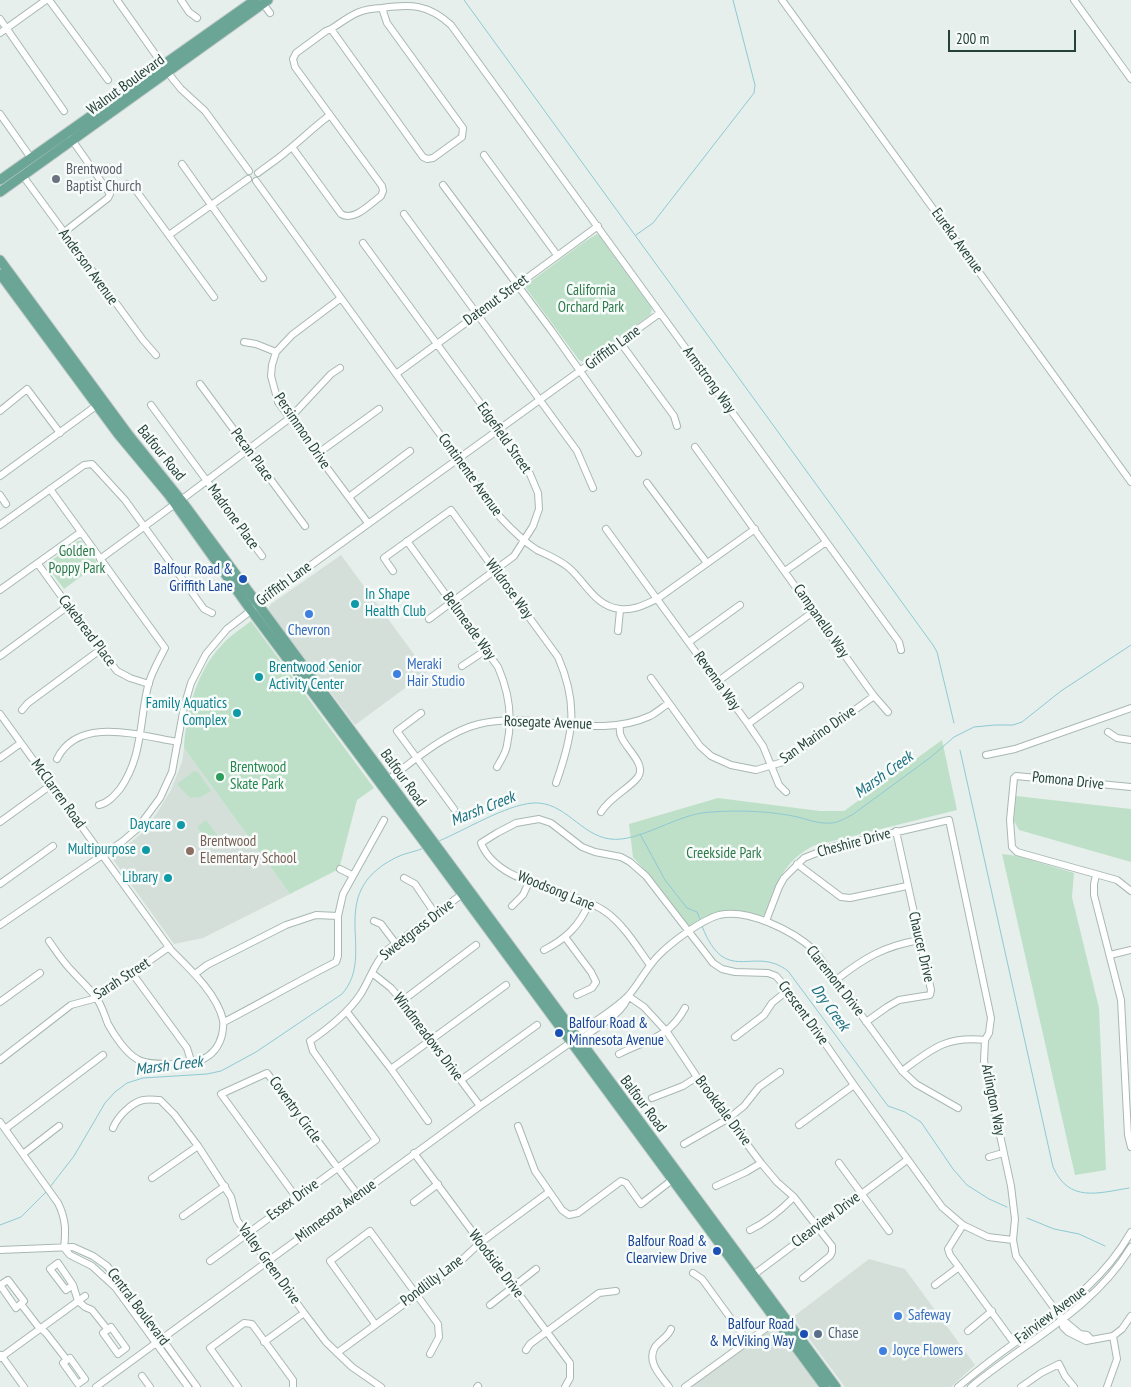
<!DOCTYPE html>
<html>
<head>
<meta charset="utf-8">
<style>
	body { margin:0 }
	#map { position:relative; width:1131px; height:1387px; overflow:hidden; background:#e6efeb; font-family:"PT Sans Narrow",sans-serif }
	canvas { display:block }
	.scale { position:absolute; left:948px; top:30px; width:128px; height:22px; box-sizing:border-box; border:2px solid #24423a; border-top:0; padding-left:6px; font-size:15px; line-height:18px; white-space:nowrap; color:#24423a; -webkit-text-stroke:4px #f7fbf9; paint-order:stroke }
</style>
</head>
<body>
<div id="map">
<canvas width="1131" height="1387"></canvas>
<div class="scale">200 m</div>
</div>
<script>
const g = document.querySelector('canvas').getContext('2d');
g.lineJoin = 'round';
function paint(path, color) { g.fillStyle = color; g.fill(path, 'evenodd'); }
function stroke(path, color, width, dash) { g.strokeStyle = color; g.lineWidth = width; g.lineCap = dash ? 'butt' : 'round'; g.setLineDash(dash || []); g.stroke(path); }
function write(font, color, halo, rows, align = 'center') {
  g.font = font + ' "PT Sans Narrow",sans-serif'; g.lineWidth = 5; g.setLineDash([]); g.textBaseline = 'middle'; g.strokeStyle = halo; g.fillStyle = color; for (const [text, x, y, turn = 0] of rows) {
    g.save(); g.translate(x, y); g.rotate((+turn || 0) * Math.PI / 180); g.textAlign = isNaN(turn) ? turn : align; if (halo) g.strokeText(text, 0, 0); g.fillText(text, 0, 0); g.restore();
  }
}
paint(new Path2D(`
	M 341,555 L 427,672 L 355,725 L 310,665 L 294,646 L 268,609 L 271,604 Z
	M 184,748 L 290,894 L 203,938 L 174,944 L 112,858 L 142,833 L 157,813 L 171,790 L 182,762 Z
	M 869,1259 L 905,1269 L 975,1365 L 951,1387 L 845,1387 L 793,1317 Z
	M 773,1328 L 779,1330 L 821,1387 L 690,1387 Z`), '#d4dfda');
paint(new Path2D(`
	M 597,234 L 600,236 L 651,307 L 652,310 L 650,315 L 584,362 L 579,360 L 526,288 L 526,285 L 584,242 Z
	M 78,541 L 82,541 L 98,564 L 64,589 L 47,566 L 48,563 Z
	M 251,621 L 374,788 L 357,800 L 339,869 L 290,894 L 184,748 C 186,713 196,672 221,646 C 229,636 241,629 251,621 Z
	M 942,740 L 957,810 L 813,846 C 784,861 776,884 765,913 L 762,917 L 728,911 L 706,916 L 689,930 L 658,885 L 633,857 L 629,824 L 718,798 L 820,811 L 844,811 Z
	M 194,771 L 198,772 L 211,791 L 201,797 L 190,798 L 177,784 Z
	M 1016,796 L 1131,809 L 1131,862 L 1019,830 L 1014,821 Z
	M 206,820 L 220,839 L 211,846 L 197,827 Z
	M 1002,854 L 1018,856 L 1074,873 L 1072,897 L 1099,1008 L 1106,1170 L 1075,1175 Z`), '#bfe0c8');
stroke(new Path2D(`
	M 464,0 L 933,645 L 937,652 L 954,723
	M 636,235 L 653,223 L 754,93 L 755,85 L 733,0
	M 960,750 L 1053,1167 C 1069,1203 1098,1193 1129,1188
	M 640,834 L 665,880 L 687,908 L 697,912 L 700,919
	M 439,841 C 465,830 506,805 533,803 C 565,801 580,835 610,839 C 639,843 678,813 711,812 C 739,810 770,811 798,817 C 809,820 819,824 831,823 C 838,823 845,818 852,815 L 931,757 L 954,737 L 974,727 L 995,725 L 1013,725 L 1022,722 L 1061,691 L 1131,645
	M 702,926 C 726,988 753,944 788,971 L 888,1106 L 905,1112 L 921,1122 L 953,1169 L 967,1185 L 989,1199 L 1007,1207
	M 50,1187 L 74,1156 L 105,1103 L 115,1092 L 127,1083 L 143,1078 L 207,1074 L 221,1071 L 256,1052 L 342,994 C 378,953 323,895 395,858 C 404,853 415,852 424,848
	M 1027,1218 L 1054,1229 L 1079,1234 L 1105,1246
	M 0,1225 L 21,1217 L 46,1192`), '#8ec9d4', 1);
const minor = new Path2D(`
	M 49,0 L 108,80
	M 117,0 L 172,78 L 181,89 L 205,111 L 249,171
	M 181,0 L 189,12 L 197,18
	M 782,0 L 1131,482
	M 1074,0 L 1131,79
	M 261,1 L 270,13
	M 382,8 C 411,4 428,4 451,25 L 899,642 L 901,650
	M 0,19 L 64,111
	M 0,33 L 46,0
	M 0,114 L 31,158
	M 330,115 L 295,67 L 293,59 L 296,53 L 326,31 L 331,29 L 423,157 L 427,159 L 433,158 L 462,137 L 463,128 L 387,23 L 382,8 C 357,9 351,16 331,29
	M 484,155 L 557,255
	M 182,164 L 263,278
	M 258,173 C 267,166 278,159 287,151 C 302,139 315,126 330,115 L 382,186 L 383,191 L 381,196 C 370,204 354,222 341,214 L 292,147
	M 23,176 L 143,340 L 156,355
	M 256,181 L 500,517 C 511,529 523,541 537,550 C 548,555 558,559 568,567 C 585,581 595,607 620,609 C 634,611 646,604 657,599 L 755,529
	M 127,184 L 135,189 L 214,297
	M 443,185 L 551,330 L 638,453
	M 404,214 L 577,451 L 593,488
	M 63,233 L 108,198 L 110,194 L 70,137
	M 169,235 L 248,179
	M 363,243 L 500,430 L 530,474 L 538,493 L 539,509 L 533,526 L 514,556 L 429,619
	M 341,298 L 292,335 L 276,352 L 272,365 L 271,376 L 278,402 L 368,523
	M 244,342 L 256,344 L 276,352
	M 620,342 L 674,416 L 677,426
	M 396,374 L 598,226
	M 200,384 L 305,526
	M 151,405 L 262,556
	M 0,411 L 27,389 L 60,433
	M 695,447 L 874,696 L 888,712
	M 317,454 L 379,409
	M 0,476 L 100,403
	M 647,483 L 707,563
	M 50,489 L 165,648 C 159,660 151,673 148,686 C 139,723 143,756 120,789 C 114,796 108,803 99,805
	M 0,495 L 6,504
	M 349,497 L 410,451
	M 177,500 L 181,500 L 290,418 L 331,374 L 340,368
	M 0,525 L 84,465 L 92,464 L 125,500 L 204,609 L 212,613
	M 606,529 L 748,724 L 763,746 L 779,785 L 786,792
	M 407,541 L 498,667 C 509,692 513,718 507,745 C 506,753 501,760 497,767
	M 100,559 L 175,504
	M 38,564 L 100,650 L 117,671 L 130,678 L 149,684
	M 393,571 L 384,558 L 451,510 L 558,657 C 579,705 573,735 556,783
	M 785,571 L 826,542
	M 0,590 L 81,532
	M 618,631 L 620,610
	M 689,642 L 740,605
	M 0,656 L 68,606
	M 462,666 L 486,650
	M 651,678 L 700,746 L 711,756 L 731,765 L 756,770 L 783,762 L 874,696
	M 717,682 L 813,612
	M 22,710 L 28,703 L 100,650
	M 421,713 L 397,731 L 454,809
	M 0,714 L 171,950 C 190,969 217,994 223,1020 C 224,1025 223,1030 222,1035 C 215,1062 191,1065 167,1064 C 158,1064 145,1064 137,1059 C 126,1053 114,1035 108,1024 C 104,1014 102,1005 95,996 C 88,987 80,980 72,971 C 63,962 56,951 49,941
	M 748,724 L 800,686
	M 1108,732 L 1117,738 L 1131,740
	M 986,755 L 1015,749 L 1131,708
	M 0,758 L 21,743
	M 57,759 C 78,715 141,736 178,742
	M 385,782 C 412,762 446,732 479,724 C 535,710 596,741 650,716 C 656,713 663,707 669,703
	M 1131,787 L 1016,776 L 1014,778 L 1010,820 L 1012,847 L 1017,852 L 1117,880 L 1131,891
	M 601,812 C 611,796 629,789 638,777 C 647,764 625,748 621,736 C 619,733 620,729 620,725
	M 0,822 L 51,785
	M 797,864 L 841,897 L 850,898 L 907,886
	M 340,869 L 352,875
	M 1096,875 L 1094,884 L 1094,895 L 1121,1000 L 1128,1135 L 1131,1147
	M 404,878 L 415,884 L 436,915
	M 0,884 L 53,846
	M 512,906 L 523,895 L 529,882
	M 374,921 L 381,924 L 396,944
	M 766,921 L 779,887 L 784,878 L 804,858 L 832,847 L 949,820 L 991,1018 L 989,1033 L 985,1040 L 984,1061 L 1011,1186 L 1015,1219 L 1013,1240 L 1016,1256 L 1062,1319 L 1080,1334 L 1087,1335 L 1091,1339
	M 0,925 L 123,841 L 137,829 L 160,798 L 172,772 L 184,707 L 191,683 L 206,654 L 227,629 L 296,576 L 660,313
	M 565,937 L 591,972 L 596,982 L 592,988 L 577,995
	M 544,950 C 566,939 580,925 589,903
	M 1110,955 L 1131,950
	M 650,965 C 637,947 624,925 606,912 C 571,887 498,887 481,843 L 497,833 L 516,823 L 539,819 L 551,823 L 582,847 L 595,852 L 621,857 L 630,862 L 646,876 L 713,963 L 722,969 L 735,972 L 768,973 L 776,976 L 788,990 L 854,1085 L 942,1207 L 963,1225 L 988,1237 L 1013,1240
	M 132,973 L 187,1048 L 192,1064
	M 372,973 L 391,988 L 402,1001 L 480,1106
	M 195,974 L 207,965 L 286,925 L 316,915 L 338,916
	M 836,980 C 864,958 884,946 920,940
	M 628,996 L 644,1007 L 667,1032 L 697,1077 L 761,1163 L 777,1182 L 794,1197 L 832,1246 L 832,1252 L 830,1256 L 803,1278
	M 402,1001 L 476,945
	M 0,1002 L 40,973
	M 347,1012 L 391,1069 L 428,1121
	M 224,1022 C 261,1003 298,981 336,962 L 338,956 L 338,916 L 343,894 L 384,820
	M 866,1022 L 887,1007 L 899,1000 L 930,995 L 931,990 L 896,831
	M 735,1037 L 764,1015 L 772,1003 L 788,990
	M 577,1038 L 584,1037 C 597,1027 625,1012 628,996
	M 619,1054 C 648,1039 668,1039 685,1008
	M 0,1060 L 71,1005 L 97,998 L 169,947
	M 391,1069 L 506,985
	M 902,1071 C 932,1049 945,1036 985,1040
	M 461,1080 L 537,1025
	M 652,1098 L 683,1086 L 697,1077
	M 0,1122 L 58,1203 C 66,1219 66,1231 64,1248
	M 799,1125 L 854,1085
	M 518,1126 L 535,1171 L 562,1210 L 569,1215 L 578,1213 L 621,1181 L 626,1183 L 641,1204 L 672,1180
	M 113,1128 C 118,1116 131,1103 143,1100 C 149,1099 155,1100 160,1100 L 174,1114 L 198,1146 L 231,1197 L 237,1220 L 304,1313 L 326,1342 L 352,1367 L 381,1387
	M 5,1129 L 103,1055
	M 684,1144 L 729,1118 L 744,1106 L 759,1087 L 780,1072
	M 414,1153 L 570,1363 L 570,1378 L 565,1387
	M 23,1154 L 59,1126
	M 989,1157 L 1003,1153
	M 839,1163 L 889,1231
	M 152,1178 L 198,1146
	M 716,1186 L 746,1172 L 761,1163
	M 296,1197 L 221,1094 L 267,1073 L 358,1195
	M 414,1202 L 438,1184
	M 183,1216 L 225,1186
	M 963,1225 L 948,1249 L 950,1255 L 1014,1343
	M 750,1230 C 767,1222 781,1210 794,1197
	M 64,1248 L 70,1255 L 92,1266 L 115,1287 L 188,1387
	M 0,1250 L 73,1247 L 93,1256 L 107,1266 L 121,1282 L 197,1387
	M 210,1261 L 376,1140 L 313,1051 L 310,1041 C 329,1028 347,1014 360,995 C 370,980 373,965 386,951 L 465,892
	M 693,1273 L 702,1279 L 748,1342
	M 752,1276 L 907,1160
	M 8,1280 L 24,1301 L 16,1308 L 0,1285 Z
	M 73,1285 L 66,1290 L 50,1269 L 58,1263 L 73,1285 L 78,1301 L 85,1307 L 92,1310 L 108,1330
	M 935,1285 L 959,1267
	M 21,1304 L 37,1325 L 46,1333 L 67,1360
	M 490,1305 L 536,1269
	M 1062,1319 L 1063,1327 L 1068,1332 L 1086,1341 L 1113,1336 L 1122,1329 L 1131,1316
	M 375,1324 L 330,1261 L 370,1231 L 438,1324 L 439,1337 L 430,1354
	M 111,1327 L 126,1348 L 118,1354 L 103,1333 Z
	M 968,1331 L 992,1311
	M 264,1342 L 304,1313
	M 526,1350 L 530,1344 L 599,1293 L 616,1291
	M 337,1353 L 452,1269 L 480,1243 L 549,1192
	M 1,1355 L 24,1387
	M 0,1358 L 85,1296
	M 70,1358 L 85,1379 L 78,1384 L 63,1363 Z
	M 142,1376 L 150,1387
	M 96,1387 L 480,1106 L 577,1038 L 580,1032 C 595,1021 617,1008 629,995 C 640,982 647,967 659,955 C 672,942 701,920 719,915 C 748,908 793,931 814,950 L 902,1071 L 916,1084 L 958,1108
	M 238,1387 L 210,1348 L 244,1323 L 252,1324 L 293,1380 L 293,1387
	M 477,1387 L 478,1386
	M 669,1387 C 661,1376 646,1362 655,1347 C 660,1340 668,1337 671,1329
	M 685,1387 L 776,1321
	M 958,1387 C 977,1371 996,1356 1016,1342 C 1062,1308 1102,1283 1131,1232
	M 971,1387 C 1025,1342 1094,1309 1131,1247
	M 1021,1387 L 1041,1373 L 1059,1364 L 1065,1376 L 1074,1387
	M 1107,1387 L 1117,1359 L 1113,1336`);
const major = new Path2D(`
	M 0,180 L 255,0
	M 0,192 L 268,0
	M 0,260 L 128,434 L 181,500 L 836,1387
	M 0,274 L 118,434 L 168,494 L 250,609 L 421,838 L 825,1387`);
stroke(minor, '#a8b8b2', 8);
stroke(major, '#c2cac8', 11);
stroke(minor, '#fff', 6);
stroke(major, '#6aa596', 9);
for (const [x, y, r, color] of [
	[56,179,5,"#6b7280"],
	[243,579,5,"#1a4fb4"],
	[355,604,5,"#0f9aa8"],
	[309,614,5,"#3f7fe0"],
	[397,674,5,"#3f7fe0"],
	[259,677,5,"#0f9aa8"],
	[237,713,5,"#0f9aa8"],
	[220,777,5,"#2e9e5b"],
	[181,825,5,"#0f9aa8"],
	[146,850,5,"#0f9aa8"],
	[190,851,5,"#8d6e63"],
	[168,878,5,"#0f9aa8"],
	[559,1033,5,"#1a4fb4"],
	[717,1251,5,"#1a4fb4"],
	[898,1316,5,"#3f7fe0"],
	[804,1334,5,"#1a4fb4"],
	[818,1334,5,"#5c6f8a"],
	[883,1351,5,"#3f7fe0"]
]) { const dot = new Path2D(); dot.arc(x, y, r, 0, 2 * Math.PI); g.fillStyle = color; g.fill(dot); stroke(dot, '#f7fbf9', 2); }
write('15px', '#24423a', '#f7fbf9', [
	["Walnut Boulevard",126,85,-36],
	["Eureka Avenue",957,241,54],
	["Anderson Avenue",88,267,54],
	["Datenut Street",496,300,-36],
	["Griffith Lane",613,348,-36],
	["Armstrong Way",709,380,54],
	["Persimmon Drive",302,431,56],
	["Edgefield Street",504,438,55],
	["Balfour Road",161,453,51],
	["Pecan Place",252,455,54],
	["Continente Avenue",470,475,54],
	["Madrone Place",233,517,54],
	["Griffith Lane",284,584,-36],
	["Wildrose Way",509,589,54],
	["Campanello Way",821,621,55],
	["Bellmeade Way",469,626,54],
	["Cakebread Place",87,631,53],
	["Revenna Way",717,681,54],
	["Rosegate Avenue",548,723,2],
	["San Marino Drive",818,735,-35],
	["Balfour Road",403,778,54],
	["Pomona Drive",1068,781,6],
	["McClarren Road",58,794,54],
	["Cheshire Drive",854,843,-15],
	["Woodsong Lane",556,891,22],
	["Sweetgrass Drive",417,930,-38],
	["Chaucer Drive",921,947,77],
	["Sarah Street",122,979,-33],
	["Claremont Drive",835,981,52],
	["Crescent Drive",803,1013,54],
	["Windmeadows Drive",428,1037,53],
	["Arlington Way",993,1100,79],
	["Balfour Road",643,1104,53],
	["Coventry Circle",295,1110,54],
	["Brookdale Drive",723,1111,53],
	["Essex Drive",293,1200,-36],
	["Minnesota Avenue",336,1211,-36],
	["Clearview Drive",826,1220,-37],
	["Valley Green Drive",269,1264,54],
	["Woodside Drive",496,1264,53],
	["Pondlilly Lane",432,1281,-37],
	["Central Boulevard",138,1307,53],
	["Fairview Avenue",1051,1315,-37]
]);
write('15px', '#5b616d', '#f7fbf9', [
	["Brentwood",66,170],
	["Baptist Church",66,187]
], 'left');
write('15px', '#2d7a4b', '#f7fbf9', [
	["California",591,291],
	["Orchard Park",591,308],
	["Golden",77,552],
	["Poppy Park",77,569],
	["Creekside Park",724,854]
]);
write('15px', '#164399', '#f7fbf9', [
	["Balfour Road &",233,570],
	["Griffith Lane",233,587],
	["Balfour Road &",569,1024,"left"],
	["Minnesota Avenue",569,1041,"left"],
	["Balfour Road &",707,1242],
	["Clearview Drive",707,1259],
	["Balfour Road",794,1325],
	["& McViking Way",794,1342]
], 'right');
write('15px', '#0d838f', '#f7fbf9', [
	["In Shape",365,595,"left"],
	["Health Club",365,612,"left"],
	["Brentwood Senior",269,668,"left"],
	["Activity Center",269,685,"left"],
	["Family Aquatics",227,704],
	["Complex",227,721],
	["Daycare",171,825],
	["Multipurpose",136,850],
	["Library",158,878]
], 'right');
write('15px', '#366cbe', '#f7fbf9', [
	["Chevron",309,631,"center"],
	["Meraki",407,665],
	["Hair Studio",407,682],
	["Safeway",908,1316],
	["Joyce Flowers",893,1351]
], 'left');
write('15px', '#27864d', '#f7fbf9', [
	["Brentwood",230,768],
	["Skate Park",230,785]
], 'left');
write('15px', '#785e54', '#f7fbf9', [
	["Brentwood",200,842],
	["Elementary School",200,859]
], 'left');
write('15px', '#4e5e75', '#f7fbf9', [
	["Chase",828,1334]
], 'left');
write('italic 16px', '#1c6f80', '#f7fbf9', [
	["Marsh Creek",884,775,-36],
	["Marsh Creek",483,809,-22],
	["Dry Creek",830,1008,54],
	["Marsh Creek",169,1066,-7]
]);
</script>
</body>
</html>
